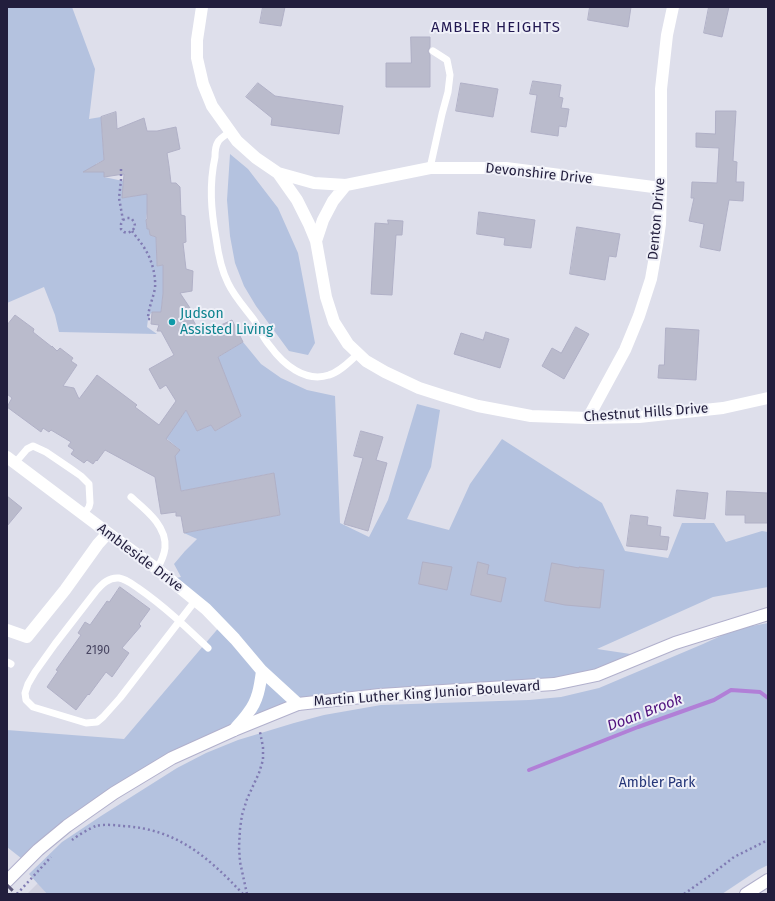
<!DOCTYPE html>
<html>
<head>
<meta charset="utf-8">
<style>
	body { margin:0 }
	#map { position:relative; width:775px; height:901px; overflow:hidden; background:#dedfeb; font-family:"Fira Sans",sans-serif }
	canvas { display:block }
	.frame { position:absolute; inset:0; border:8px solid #221e3d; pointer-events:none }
</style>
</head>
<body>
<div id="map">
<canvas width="775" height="901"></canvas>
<div class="frame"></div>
</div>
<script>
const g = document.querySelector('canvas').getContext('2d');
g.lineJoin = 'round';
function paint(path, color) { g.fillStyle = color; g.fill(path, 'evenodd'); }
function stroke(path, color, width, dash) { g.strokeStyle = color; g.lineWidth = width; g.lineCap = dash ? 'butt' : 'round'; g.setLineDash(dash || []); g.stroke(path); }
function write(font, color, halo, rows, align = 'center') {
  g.font = font + ' "Fira Sans",sans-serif'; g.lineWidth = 4; g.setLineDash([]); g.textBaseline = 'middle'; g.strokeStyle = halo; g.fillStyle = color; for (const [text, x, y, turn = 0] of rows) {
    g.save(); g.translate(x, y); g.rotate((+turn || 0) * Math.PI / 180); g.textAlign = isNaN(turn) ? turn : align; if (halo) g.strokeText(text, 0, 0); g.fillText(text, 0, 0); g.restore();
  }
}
paint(new Path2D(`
	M 38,883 L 47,894 L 27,894 Z`), '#cfd0df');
paint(new Path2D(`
	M 7,7 L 72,7 L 95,69 L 89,119 L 101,117 L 104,160 L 96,164 L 98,171 L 104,172 L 104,177 L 123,181 L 123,198 L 150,193 L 146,220 L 147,228 L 149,229 L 150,235 L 156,237 L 157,266 L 163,265 L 163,293 L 161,312 L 151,313 L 148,319 L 147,327 L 157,334 L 59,332 L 55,315 L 44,287 L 7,303 Z
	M 230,154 L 248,169 L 278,208 L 298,253 L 315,343 L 308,355 L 289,351 L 256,306 L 244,286 L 235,263 L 230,236 L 227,200 Z
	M 243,342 L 261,364 L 281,378 L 307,390 L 335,396 L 340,523 L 369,537 L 388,500 L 417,404 L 440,410 L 431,467 L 407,519 L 449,530 L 470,484 L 502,439 L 602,503 L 625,551 L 668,558 L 682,523 L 714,523 L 726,542 L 762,531 L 768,532 L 768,587 L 713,597 L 597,649 L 644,656 L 597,675 L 298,704 L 172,758 L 26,862 L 7,847 L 7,730 L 124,739 L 221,625 L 170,579 L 181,577 L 174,564 L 185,551 L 197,539 L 184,533 L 280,515 L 273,473 L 181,491 L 173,459 L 179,449 L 166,438 L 186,410 L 197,431 L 211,425 L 215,431 L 241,416 L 222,368 L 210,362 Z
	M 768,623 L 768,865 L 758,870 L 722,894 L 47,894 L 29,874 L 62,842 L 101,816 L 177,768 L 206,753 L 238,740 L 294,723 L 324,715 L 381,705 L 529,700 L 561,697 L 599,688 L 703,644 L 736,629 Z`), '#b4c2df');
stroke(new Path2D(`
	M 529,770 L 638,727 L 714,700 L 731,690 L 760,692 L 768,698`), '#b17fd7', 4);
const building = new Path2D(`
	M 263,7 L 285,7 L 281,26 L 260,23 Z
	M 590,7 L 631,7 L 628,27 L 588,20 Z
	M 709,7 L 729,7 L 722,37 L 704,33 Z
	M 411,37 L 430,37 L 430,47 L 428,51 L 430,55 L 430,87 L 386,87 L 386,63 L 411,63 Z
	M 533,81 L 561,85 L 559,97 L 563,98 L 561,108 L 569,109 L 566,127 L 559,126 L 558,136 L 531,132 L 537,95 L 530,94 Z
	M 258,83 L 275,96 L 343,106 L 339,134 L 271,125 L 272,118 L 246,97 Z
	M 461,83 L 498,89 L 493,117 L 456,111 Z
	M 716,111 L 736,111 L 733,161 L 737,162 L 736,182 L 744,182 L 743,201 L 729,200 L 720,251 L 700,247 L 704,224 L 689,221 L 694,198 L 691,198 L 692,182 L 717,183 L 719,148 L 696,147 L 696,133 L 715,134 Z
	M 116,112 L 117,129 L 144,118 L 147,131 L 157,131 L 176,127 L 180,149 L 167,153 L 169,166 L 171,183 L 176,183 L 180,187 L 181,215 L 185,216 L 186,242 L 183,243 L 186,269 L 193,271 L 192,291 L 180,293 L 192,311 L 189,313 L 201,334 L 232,320 L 243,342 L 218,357 L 241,416 L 215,431 L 211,425 L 197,431 L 186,410 L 166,439 L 180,450 L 175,456 L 181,491 L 274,473 L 280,515 L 184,533 L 181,516 L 176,516 L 176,512 L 161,514 L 155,477 L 105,450 L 97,461 L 96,460 L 93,464 L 87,460 L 84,463 L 71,454 L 74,450 L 68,446 L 71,442 L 51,430 L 49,432 L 43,428 L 41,432 L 7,407 L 12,398 L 7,394 L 7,325 L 15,315 L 34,329 L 33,332 L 52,347 L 52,346 L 57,351 L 60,348 L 73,358 L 71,361 L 77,365 L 63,386 L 74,388 L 79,399 L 97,375 L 137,405 L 135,407 L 159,425 L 176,401 L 166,385 L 160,389 L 149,369 L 174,355 L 161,331 L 157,331 L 159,325 L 151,324 L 152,312 L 161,312 L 163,293 L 163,265 L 157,266 L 156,237 L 150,235 L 149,229 L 147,229 L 146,220 L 147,219 L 147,194 L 122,198 L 124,174 L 104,177 L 104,172 L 83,172 L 104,160 L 101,117 Z
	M 479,212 L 535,220 L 531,248 L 504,245 L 505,238 L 477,234 Z
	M 388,220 L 403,221 L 402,235 L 396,235 L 392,295 L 371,294 L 375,223 L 388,224 Z
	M 577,227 L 620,234 L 616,257 L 609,256 L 605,280 L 570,274 Z
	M 576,327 L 589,334 L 564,379 L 542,366 L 552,348 L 561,353 Z
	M 666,328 L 699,330 L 696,380 L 658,378 L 659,365 L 664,365 Z
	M 486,332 L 509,339 L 500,368 L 454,354 L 461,333 L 483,340 Z
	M 361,431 L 383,437 L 376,460 L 387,463 L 368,531 L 344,524 L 363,458 L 354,456 Z
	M 677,490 L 708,493 L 705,519 L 674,516 Z
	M 727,491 L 768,493 L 768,523 L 745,523 L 745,515 L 726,515 Z
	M 7,496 L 22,508 L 7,526 Z
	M 631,515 L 648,517 L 647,525 L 661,527 L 660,536 L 669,537 L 667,550 L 627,546 Z
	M 423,562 L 452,567 L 447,590 L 419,584 Z
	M 478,562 L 489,565 L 487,574 L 506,578 L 501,602 L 471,595 Z
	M 552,563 L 579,568 L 579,567 L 604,570 L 600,608 L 565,605 L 545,601 Z
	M 120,587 L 150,609 L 139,624 L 141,626 L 122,648 L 129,653 L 112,677 L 106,672 L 89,695 L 88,694 L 76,710 L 47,687 L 58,671 L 56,670 L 81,635 L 78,633 L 85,622 L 90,625 L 107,601 L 109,602 Z`);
paint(building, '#babbcc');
stroke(building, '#b0b0c6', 1);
const secondary = new Path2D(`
	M 7,881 L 38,850 L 67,826 L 114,793 L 172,758 L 234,730 L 298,704 L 380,695 L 554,684 L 597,675 L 675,643 L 768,614
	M 746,894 L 768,880`);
stroke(secondary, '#b1b0cc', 14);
stroke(new Path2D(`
	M 121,169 L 121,180 L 119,198 L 123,220 L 121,224 L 121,229 L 124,232 L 128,233 C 136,229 137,225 131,218 L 127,218 L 123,220
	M 132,231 C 136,237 141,242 145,249 C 152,260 156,276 155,288 C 153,299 148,309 148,319 L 151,319
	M 72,840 C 77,836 90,828 96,826 C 103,824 116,825 123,826 C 177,829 208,857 243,894
	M 17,894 L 51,857
	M 247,894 L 240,862 L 239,847 L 240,829 L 242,815 L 247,799 L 259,773 L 263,760 L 263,747 L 260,732
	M 684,894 L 708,877 L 734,857 L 768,840`), '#807bb3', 2.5, [2, 3]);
stroke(new Path2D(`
	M 230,132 C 227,134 219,139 218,142 C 216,145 215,153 215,157 C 209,185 211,210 216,238 C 218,253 221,269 228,283 C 234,296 245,308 254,320 C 259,328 263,338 270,346 C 283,364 305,383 329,375 C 340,372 350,361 358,354
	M 430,168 L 442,114 L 448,92 L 450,75 L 447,60 L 433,51
	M 15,463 L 27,449 L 33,446 L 46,452 L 71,469 L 81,476 L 89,484 L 90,503 L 89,507 L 83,515
	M 131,497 C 146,510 167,526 165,548 C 164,556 161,562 157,569
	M 195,601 L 120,698 L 103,717 L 97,722 L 86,723 L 33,707 L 26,700 L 25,693 L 28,684 L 35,672 L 55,644 L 96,591 C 102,584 109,577 119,578 C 126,579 132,584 138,588 C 164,606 186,627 208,648
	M 7,662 L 11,664`), '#fff', 7);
stroke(new Path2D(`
	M 202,7 L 197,40 L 197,58 L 203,84 L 212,106 L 237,141 L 256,158 L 278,173 L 297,200 L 309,224 L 316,241 L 326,297 L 334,322 L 348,344 L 366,361 L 385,372 L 419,388 L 444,396 L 478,406 L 531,416 L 588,418 L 639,417 L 723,408 L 768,398
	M 278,173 L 314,183 L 346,185 L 430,168 L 506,168 L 661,188
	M 316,241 L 323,220 L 333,201 L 346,185
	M 588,418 L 625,350 L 639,316 L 651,279 L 657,245 L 660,224 L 661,188 L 661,89 L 667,35 L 673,7
	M 7,457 L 108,533 L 157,569 L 206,609 L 235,639 L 262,671 L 298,704
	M 7,630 L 27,637 L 65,590 L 98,544 L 108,533
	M 234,730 C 238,725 244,719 248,713 C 258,701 260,686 262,671`), '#fff', 12);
stroke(secondary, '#fff', 12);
stroke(new Path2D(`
	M 7,885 L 16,894`), '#5c5879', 3, [8, 4]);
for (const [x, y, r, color] of [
	[172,322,4,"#0f9aa8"]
]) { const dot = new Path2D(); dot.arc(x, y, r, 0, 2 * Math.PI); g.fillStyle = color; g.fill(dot); stroke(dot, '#eff0f8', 1.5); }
write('12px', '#484561', null, [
	["2190",98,651]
]);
write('14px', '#221e3d', '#eff0f8', [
	["Devonshire Drive",539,174,6],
	["Denton Drive",657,219,-85],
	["Chestnut Hills Drive",646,413,-4],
	["Ambleside Drive",140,558,37],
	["Martin Luther King Junior Boulevard",427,694,-4]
]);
write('14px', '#0d838f', '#eff0f8', [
	["Judson",180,314],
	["Assisted Living",180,330]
], 'left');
write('14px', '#243578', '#eff0f8', [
	["Ambler Park",657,783]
]);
g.letterSpacing = '1px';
write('15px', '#211851', '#eff0f8', [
	["AMBLER HEIGHTS",496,28]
]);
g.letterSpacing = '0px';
write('italic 15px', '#50127e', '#eff0f8', [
	["Doan Brook",645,713,-21]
]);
</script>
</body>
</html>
